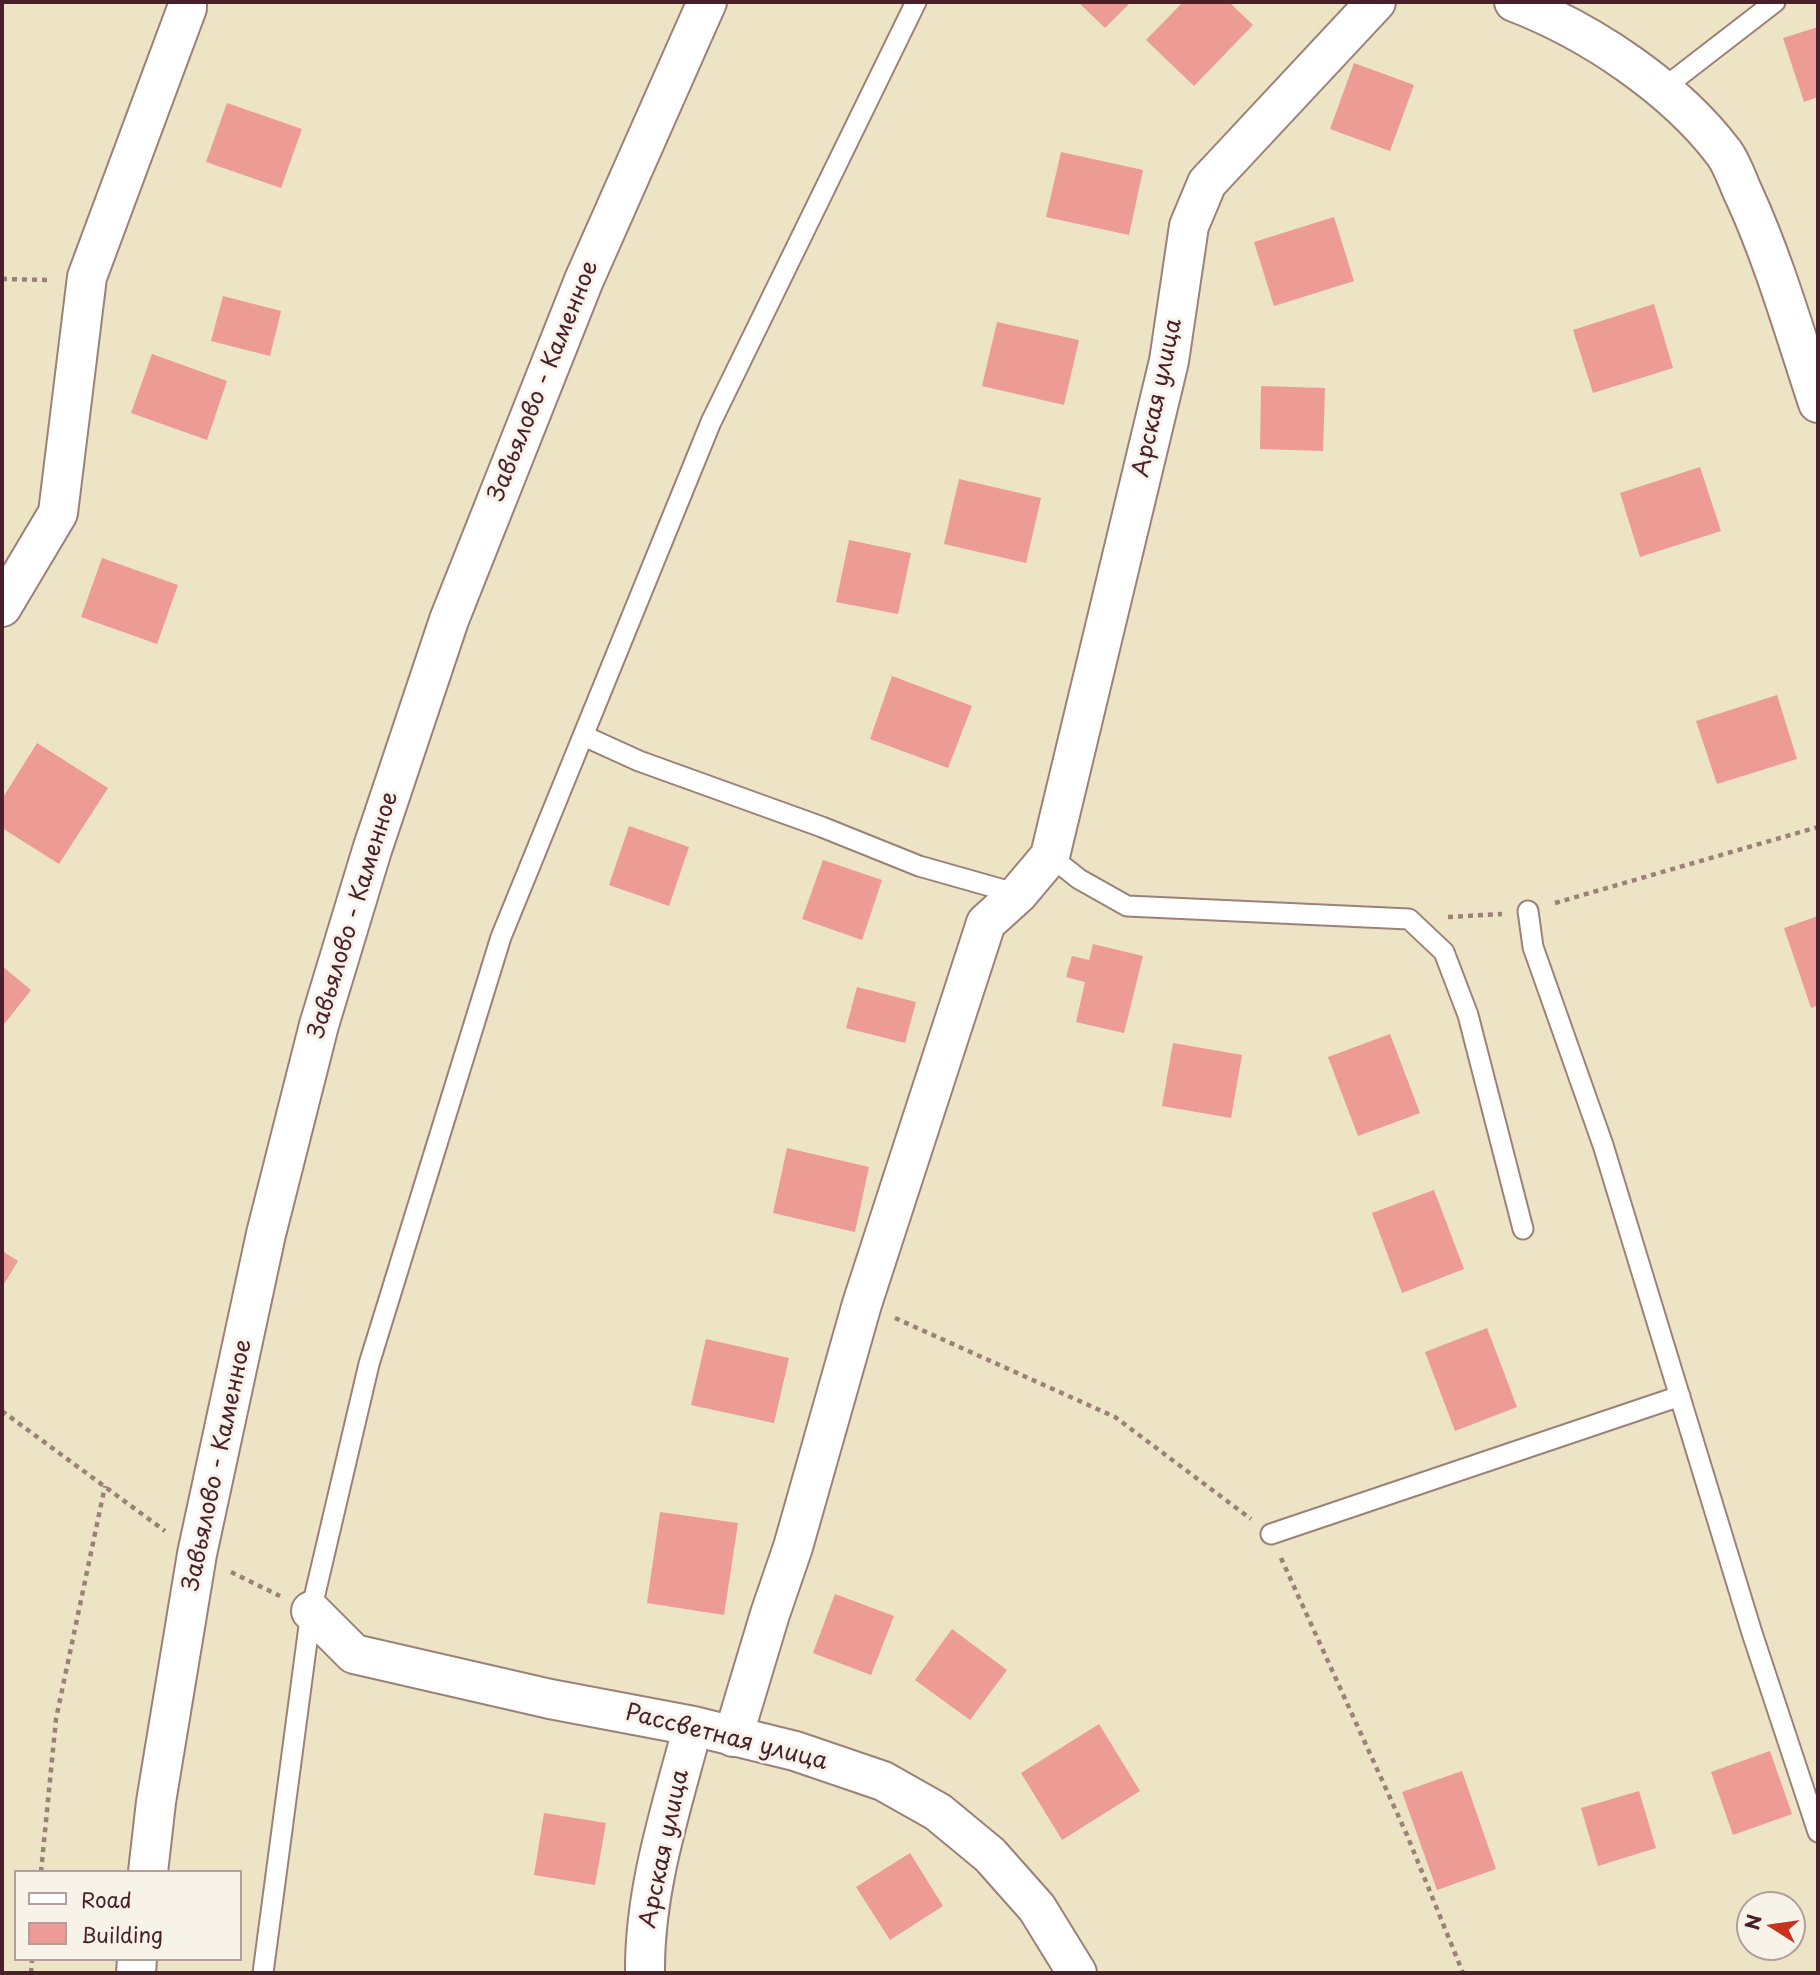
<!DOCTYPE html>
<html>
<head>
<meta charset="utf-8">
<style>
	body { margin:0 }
	#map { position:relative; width:1820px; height:1975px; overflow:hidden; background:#ede3c5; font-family:"Playpen Sans",sans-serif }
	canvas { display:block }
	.frame { position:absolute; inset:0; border:4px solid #4a1f2b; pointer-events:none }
	.legend { position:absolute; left:14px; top:1870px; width:228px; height:91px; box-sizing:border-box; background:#f7f3e8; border:2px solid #b29e9c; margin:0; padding:9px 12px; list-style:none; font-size:21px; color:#4a1f2b }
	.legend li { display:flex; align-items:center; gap:14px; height:35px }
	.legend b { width:35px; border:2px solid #b29e9c }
	.north { position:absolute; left:1736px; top:1891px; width:70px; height:70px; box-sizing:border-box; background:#f7f3e8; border:2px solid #b29e9c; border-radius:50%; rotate:282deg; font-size:19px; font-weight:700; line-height:28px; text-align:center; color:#4a1f2b }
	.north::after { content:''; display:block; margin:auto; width:24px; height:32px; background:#c8321e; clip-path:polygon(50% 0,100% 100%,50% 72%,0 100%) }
</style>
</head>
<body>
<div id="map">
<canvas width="1820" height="1975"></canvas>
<div class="frame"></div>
<ul class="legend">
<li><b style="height:9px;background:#fff"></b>Road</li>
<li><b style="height:19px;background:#ec9c95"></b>Building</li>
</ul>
<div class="north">N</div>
</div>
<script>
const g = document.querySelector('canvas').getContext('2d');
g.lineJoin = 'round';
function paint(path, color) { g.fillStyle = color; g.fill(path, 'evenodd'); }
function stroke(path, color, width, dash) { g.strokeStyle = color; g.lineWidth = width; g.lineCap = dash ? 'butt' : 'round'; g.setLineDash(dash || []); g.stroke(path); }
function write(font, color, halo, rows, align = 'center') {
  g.font = font + ' "Playpen Sans",sans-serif'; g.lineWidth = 6; g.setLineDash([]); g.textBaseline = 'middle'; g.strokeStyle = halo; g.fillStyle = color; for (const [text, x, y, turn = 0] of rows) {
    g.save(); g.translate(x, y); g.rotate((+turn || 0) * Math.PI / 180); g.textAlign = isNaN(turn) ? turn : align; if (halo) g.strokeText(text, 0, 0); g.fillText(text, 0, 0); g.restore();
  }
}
paint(new Path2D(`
	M 1078,2 L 1131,2 L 1105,28 Z
	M 1183,2 L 1229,2 L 1253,25 L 1194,86 L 1146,40 Z
	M 1818,27 L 1818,97 L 1804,102 L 1783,38 Z
	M 1354,63 L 1414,85 L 1390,151 L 1330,129 Z
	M 227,103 L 302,129 L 281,188 L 206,162 Z
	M 1061,152 L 1143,170 L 1129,235 L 1046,217 Z
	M 1334,217 L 1354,281 L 1274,306 L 1254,242 Z
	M 223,296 L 281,311 L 270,356 L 211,341 Z
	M 1654,304 L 1673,368 L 1593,393 L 1573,330 Z
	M 997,322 L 1079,340 L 1064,405 L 982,386 Z
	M 152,354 L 227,381 L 207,440 L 131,413 Z
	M 1261,386 L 1325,388 L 1323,451 L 1260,449 Z
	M 1700,467 L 1721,531 L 1640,557 L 1620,493 Z
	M 959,479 L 1041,498 L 1026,563 L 944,544 Z
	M 849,540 L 911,553 L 898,614 L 836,602 Z
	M 102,558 L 178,585 L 157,644 L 81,617 Z
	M 892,676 L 972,706 L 948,768 L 870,739 Z
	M 1777,695 L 1797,759 L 1717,784 L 1696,721 Z
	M 37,743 L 108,788 L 59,864 L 2,828 L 2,799 Z
	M 629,826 L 689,847 L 669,906 L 609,885 Z
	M 823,860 L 882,880 L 862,940 L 802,919 Z
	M 1818,916 L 1818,1005 L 1811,1008 L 1784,928 Z
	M 1093,944 L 1143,956 L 1124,1033 L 1076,1022 L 1085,982 L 1066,977 L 1072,956 L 1089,960 Z
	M 2,966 L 31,990 L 2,1027 Z
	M 857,987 L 916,1002 L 905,1043 L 846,1028 Z
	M 1390,1034 L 1420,1113 L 1358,1136 L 1328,1057 Z
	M 1173,1043 L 1242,1055 L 1231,1118 L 1162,1106 Z
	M 787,1148 L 869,1167 L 855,1232 L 773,1213 Z
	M 1434,1190 L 1464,1269 L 1402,1293 L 1372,1213 Z
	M 2,1251 L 18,1261 L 2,1287 Z
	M 1487,1328 L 1517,1407 L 1455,1431 L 1425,1352 Z
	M 706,1339 L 789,1358 L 774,1423 L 691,1405 Z
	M 660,1512 L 738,1523 L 724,1615 L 647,1603 Z
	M 835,1594 L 894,1616 L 871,1675 L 813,1653 Z
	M 952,1629 L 1007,1670 L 970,1720 L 915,1680 Z
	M 1099,1724 L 1140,1791 L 1062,1840 L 1021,1773 Z
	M 1770,1751 L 1792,1814 L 1733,1835 L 1711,1772 Z
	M 1462,1771 L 1496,1869 L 1437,1890 L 1402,1792 Z
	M 1639,1791 L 1656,1848 L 1598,1866 L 1581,1808 Z
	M 544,1813 L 606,1823 L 595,1885 L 534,1875 Z
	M 910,1853 L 943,1906 L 890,1940 L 856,1887 Z`), '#ec9c95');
const lane = new Path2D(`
	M 1661,90 L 1775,2
	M 584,736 L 639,761 L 822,827 L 919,866 L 1018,894
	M 1050,856 L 1079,879 L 1127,906 L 1409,919 L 1444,952 L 1468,1015 L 1523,1229
	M 1528,911 L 1533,947 L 1603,1145 L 1752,1633 L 1818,1832
	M 1271,1534 L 1680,1396
	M 263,1973 L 311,1611 L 369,1364 L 501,937 L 711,422 L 916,2`);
const street = new Path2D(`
	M 1514,2 C 1590,31 1675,88 1724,153 C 1733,165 1738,183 1745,197 C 1775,263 1795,334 1818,403
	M 2,607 L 58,513 L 87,277 L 187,8 L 187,2
	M 311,1611 L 354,1654 L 550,1699 L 693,1726 L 795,1751 L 883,1781 L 938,1812 L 990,1855 L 1037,1908 L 1077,1973
	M 733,1737 L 770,1614 L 793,1547 L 862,1304 L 986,923 L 1018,894 L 1050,856 L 1169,361 L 1189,226 L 1207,183 L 1376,2
	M 645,1973 C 644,1889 672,1806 693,1726`);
const primary = new Path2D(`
	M 148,1872 L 156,1802 L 197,1554 L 266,1234 L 319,1025 L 372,850 L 449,620 L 584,280 L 707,2
	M 136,1973 L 137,1959`);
stroke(lane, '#9c8178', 23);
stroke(street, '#9c8178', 42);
stroke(primary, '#9c8178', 42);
stroke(new Path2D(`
	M 2,279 L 50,280
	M 1555,903 L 1818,827
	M 1448,917 L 1502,914
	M 895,1318 L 1115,1417 L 1251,1519
	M 2,1411 L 165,1531
	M 1281,1558 L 1407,1835 L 1463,1973
	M 231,1572 L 280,1596
	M 41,1872 L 56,1719 L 105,1486
	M 31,1973 L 32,1959`), '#9c8178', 4.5, [5, 5]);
stroke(lane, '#fff', 19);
stroke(street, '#fff', 38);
stroke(primary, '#fff', 38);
write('23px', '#4a1f2b', '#f7f3e8', [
	["Завьялово - Каменное",544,381,-68],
	["Арская улица",1158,398,-78],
	["Завьялово - Каменное",354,915,-73],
	["Завьялово - Каменное",218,1465,-78],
	["Рассветная улица",726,1738,14],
	["Арская улица",665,1849,-78]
]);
</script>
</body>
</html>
